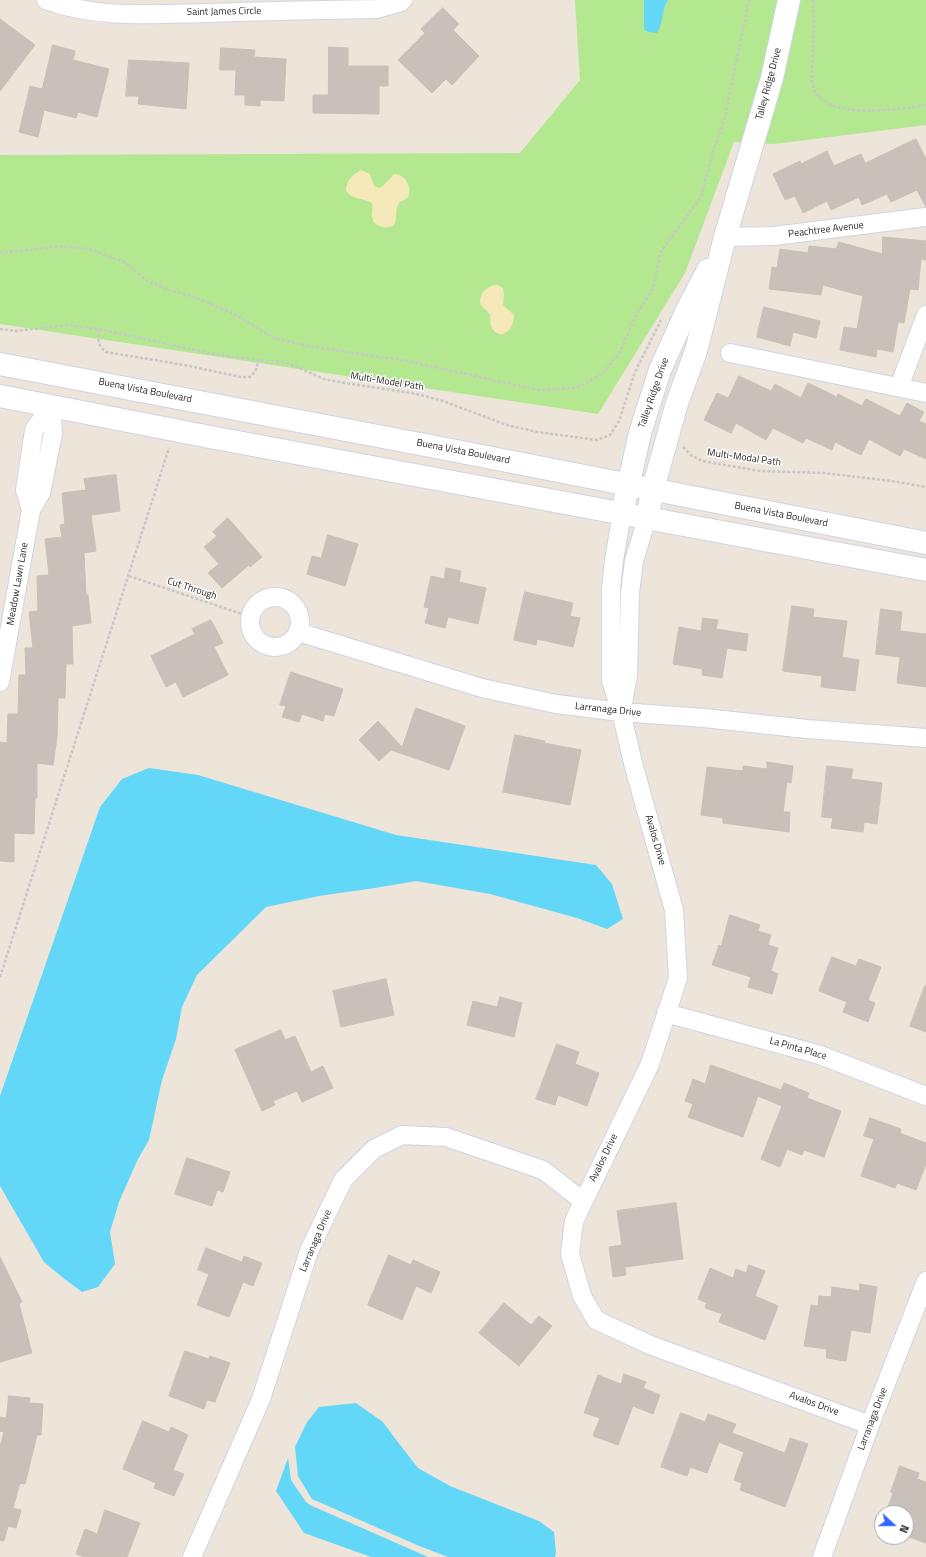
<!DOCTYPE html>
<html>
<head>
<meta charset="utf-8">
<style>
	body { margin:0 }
	#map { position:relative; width:926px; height:1557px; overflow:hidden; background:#ede4da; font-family:"Titillium Web",sans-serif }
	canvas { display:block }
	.north { position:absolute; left:874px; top:1505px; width:40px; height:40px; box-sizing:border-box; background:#fff; border:1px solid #a9a9a9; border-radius:50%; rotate:111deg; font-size:11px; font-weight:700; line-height:16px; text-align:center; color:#292929 }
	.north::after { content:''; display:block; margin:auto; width:14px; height:18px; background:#3563ff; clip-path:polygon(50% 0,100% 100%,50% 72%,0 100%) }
</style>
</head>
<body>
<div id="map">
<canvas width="926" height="1557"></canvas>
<div class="north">N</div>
</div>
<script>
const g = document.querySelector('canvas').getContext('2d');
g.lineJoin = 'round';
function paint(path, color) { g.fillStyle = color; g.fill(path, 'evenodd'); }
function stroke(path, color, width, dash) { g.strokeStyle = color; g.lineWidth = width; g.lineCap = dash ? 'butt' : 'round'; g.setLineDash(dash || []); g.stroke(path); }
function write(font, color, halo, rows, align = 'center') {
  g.font = font + ' "Titillium Web",sans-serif'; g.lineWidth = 3; g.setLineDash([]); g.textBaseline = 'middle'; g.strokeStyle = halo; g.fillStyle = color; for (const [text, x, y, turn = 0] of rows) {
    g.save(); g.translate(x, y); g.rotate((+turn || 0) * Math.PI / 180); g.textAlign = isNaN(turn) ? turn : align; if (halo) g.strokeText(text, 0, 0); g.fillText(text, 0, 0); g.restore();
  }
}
paint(new Path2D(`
	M 575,0 L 926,0 L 926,125 L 774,144 L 734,142 L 685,273 L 598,414 L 0,324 L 0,155 L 520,153 L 580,80 Z`), '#b3e891');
paint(new Path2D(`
	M 361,170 L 370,174 L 374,186 L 379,188 L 383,186 L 394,174 C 405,173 413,189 408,197 C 405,201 400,200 398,205 C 394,212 399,219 393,226 C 385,229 373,227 372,216 C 372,211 373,208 372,203 C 361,197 355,201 346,191 C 345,182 353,174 361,170 Z
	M 494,285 L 498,285 L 503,288 L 504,295 L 503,305 L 514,315 C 515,328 501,343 492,328 C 489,324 491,319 490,315 C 488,311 482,308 480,303 C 480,293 485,288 494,285 Z`), '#f5e9ba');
paint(new Path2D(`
	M 644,0 L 668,0 C 661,10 664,22 657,33 L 649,32 L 644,30 Z
	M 149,768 L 198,775 L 396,835 L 596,865 L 612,884 L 623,919 L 607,929 L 577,918 L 490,894 L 416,881 L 375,888 L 319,896 L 266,907 L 197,975 L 182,1007 L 176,1039 L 162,1080 L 149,1140 L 137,1161 L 119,1202 L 110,1232 L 115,1264 L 98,1287 L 82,1292 L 62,1277 L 44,1262 L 0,1186 L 0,1096 L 100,807 L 122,779 Z
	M 356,1403 L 383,1422 L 394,1437 L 418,1468 L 450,1486 L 539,1521 L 554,1532 L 556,1553 L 555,1557 L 448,1557 L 417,1545 L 312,1499 L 298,1476 L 295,1447 L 307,1422 L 319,1407 Z
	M 288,1458 L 291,1480 L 306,1502 L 310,1505 L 428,1557 L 371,1557 L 304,1533 L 276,1491 Z`), '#63d7f8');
const building = new Path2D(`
	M 443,8 L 459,24 L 453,30 L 479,56 L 452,85 L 446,79 L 432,93 L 398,60 L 425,33 L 421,29 Z
	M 0,19 L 35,45 L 0,91 Z
	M 53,45 L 75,51 L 73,60 L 109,69 L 97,117 L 78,112 L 76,118 L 44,110 L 38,137 L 19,132 L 30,86 L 42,89 Z
	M 329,47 L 348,48 L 348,66 L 388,66 L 388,86 L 379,86 L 379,114 L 313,113 L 313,95 L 328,95 Z
	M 221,48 L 255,50 L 254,57 L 286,59 L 284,101 L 260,100 L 260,106 L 245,105 L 245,95 L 235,95 L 236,70 L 220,70 Z
	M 129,60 L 189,63 L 186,109 L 138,104 L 139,96 L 126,96 Z
	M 916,139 L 926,159 L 926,207 L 917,190 L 891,202 L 887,194 L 862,205 L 859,197 L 831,210 L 827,201 L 803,213 L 795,196 L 785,200 L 773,174 L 800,161 L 801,164 L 827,151 L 834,166 L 861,154 L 865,163 Z
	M 883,237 L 926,241 L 926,260 L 921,259 L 918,290 L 910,289 L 904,323 L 898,322 L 893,352 L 877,349 L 876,357 L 840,350 L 844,327 L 857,329 L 863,296 L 823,285 L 821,295 L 769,289 L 772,267 L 777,268 L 780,249 L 808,253 L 809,246 L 836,249 L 839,242 L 882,254 Z
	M 764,307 L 820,321 L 816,338 L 793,332 L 790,346 L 757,337 Z
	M 739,376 L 771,391 L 775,384 L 801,398 L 808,383 L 837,397 L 838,394 L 862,406 L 866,399 L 900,416 L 907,403 L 924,412 L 919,421 L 926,424 L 926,459 L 904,449 L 900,456 L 869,439 L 861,455 L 835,442 L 832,450 L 806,438 L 803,443 L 773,428 L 766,440 L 736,423 L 731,433 L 704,420 L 717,393 L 728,398 Z
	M 116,475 L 120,511 L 91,515 L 96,551 L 84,553 L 86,595 L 88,595 L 91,623 L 72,626 L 73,664 L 66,664 L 65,698 L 58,698 L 57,737 L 53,765 L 37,763 L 37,798 L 35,798 L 34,834 L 14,833 L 14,862 L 0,861 L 0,742 L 7,743 L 8,714 L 18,714 L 19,675 L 26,675 L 25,648 L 33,648 L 29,612 L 38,611 L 37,576 L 49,575 L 45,539 L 62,537 L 60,525 L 65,524 L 62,493 L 86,490 L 84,479 Z
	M 228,518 L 262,557 L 250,567 L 249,565 L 222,588 L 208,573 L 219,564 L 204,547 L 217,536 L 213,532 Z
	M 328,535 L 358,544 L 345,586 L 307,574 L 312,556 L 321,558 Z
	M 446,568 L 461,571 L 459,582 L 486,588 L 478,624 L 448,617 L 445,628 L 425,623 L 429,608 L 424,607 L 431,576 L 444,579 Z
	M 525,592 L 573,603 L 570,616 L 580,618 L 573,647 L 537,639 L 536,645 L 514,640 Z
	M 792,606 L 814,609 L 813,617 L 847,621 L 842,657 L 859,660 L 855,691 L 821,687 L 822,676 L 783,671 Z
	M 881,609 L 902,612 L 900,631 L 926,634 L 926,687 L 897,683 L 900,657 L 876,654 Z
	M 703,618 L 718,620 L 716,629 L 748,634 L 746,651 L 727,648 L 722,678 L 702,675 L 703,669 L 673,664 L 679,627 L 701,631 Z
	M 211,620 L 223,643 L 214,647 L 228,675 L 183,697 L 176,682 L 166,687 L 151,656 L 195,634 L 192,629 Z
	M 291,672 L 343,689 L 334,716 L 325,714 L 323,721 L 302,714 L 299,722 L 282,717 L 286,706 L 280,705 Z
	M 416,708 L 465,726 L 449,770 L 391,750 L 379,761 L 359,740 L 378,721 L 402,747 Z
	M 515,735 L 545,741 L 544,743 L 581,750 L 570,805 L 503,792 Z
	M 767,762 L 793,766 L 791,783 L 787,782 L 783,812 L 790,812 L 789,832 L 723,823 L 723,818 L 701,815 L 707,767 L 743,771 L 743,766 L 767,769 Z
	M 827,766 L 853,769 L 851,779 L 882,783 L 877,824 L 864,822 L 863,832 L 831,828 L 833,818 L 822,817 Z
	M 730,915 L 760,925 L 758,931 L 771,935 L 768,945 L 778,948 L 771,971 L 778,974 L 772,994 L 748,987 L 751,977 L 712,965 L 719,945 L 721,946 Z
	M 832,957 L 856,966 L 859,959 L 881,967 L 868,1000 L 875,1003 L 868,1022 L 843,1012 L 847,1002 L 819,991 Z
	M 386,979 L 394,1015 L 341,1027 L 333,991 Z
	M 925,986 L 926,986 L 926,1032 L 910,1026 Z
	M 500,997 L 522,1003 L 514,1037 L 467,1025 L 473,1001 L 497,1007 Z
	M 281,1030 L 285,1040 L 295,1036 L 311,1072 L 323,1066 L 333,1088 L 302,1102 L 297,1091 L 273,1101 L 275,1105 L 262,1111 L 235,1050 Z
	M 557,1044 L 579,1052 L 575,1064 L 599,1073 L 587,1106 L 558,1095 L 555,1105 L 536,1099 Z
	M 711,1065 L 781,1090 L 784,1083 L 809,1093 L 807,1098 L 841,1111 L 824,1157 L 804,1150 L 802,1155 L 787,1149 L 780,1167 L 761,1159 L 782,1106 L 758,1096 L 743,1137 L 688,1117 L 693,1104 L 685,1101 L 693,1079 L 705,1084 Z
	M 870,1118 L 901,1129 L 900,1133 L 926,1143 L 926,1164 L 916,1190 L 897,1183 L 895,1188 L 861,1176 L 874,1139 L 864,1136 Z
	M 187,1158 L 230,1172 L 223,1192 L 217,1190 L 212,1206 L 175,1194 Z
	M 676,1203 L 683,1259 L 625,1267 L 626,1275 L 613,1277 L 609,1247 L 622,1245 L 617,1211 Z
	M 206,1248 L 242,1262 L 244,1256 L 262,1263 L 253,1286 L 243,1282 L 229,1317 L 197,1305 L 209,1274 L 198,1270 Z
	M 389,1255 L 411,1265 L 413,1260 L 440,1272 L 431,1293 L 416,1286 L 402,1320 L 368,1305 Z
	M 0,1257 L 22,1302 L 19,1304 L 32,1353 L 0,1362 Z
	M 749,1265 L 765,1271 L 755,1296 L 778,1306 L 765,1340 L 719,1322 L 722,1314 L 705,1308 L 707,1303 L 698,1299 L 710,1268 L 733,1278 L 736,1269 L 746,1273 Z
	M 860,1284 L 877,1287 L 870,1333 L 851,1330 L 846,1361 L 826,1358 L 827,1349 L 804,1346 L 811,1305 L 818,1306 L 819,1296 L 831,1297 L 832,1287 L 859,1291 Z
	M 504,1303 L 531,1325 L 539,1316 L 552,1326 L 519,1366 L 479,1333 Z
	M 185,1351 L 209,1359 L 210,1356 L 230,1363 L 215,1402 L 207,1400 L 204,1409 L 169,1396 Z
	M 624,1374 L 646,1382 L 643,1388 L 660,1395 L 653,1414 L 633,1406 L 618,1445 L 593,1436 L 600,1418 L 584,1413 L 598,1375 L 621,1384 Z
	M 9,1396 L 30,1398 L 29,1403 L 43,1404 L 41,1435 L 37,1435 L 25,1484 L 20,1483 L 13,1508 L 21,1510 L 16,1528 L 8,1526 L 4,1541 L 0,1540 L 0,1447 L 4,1432 L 0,1431 L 0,1417 L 6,1418 Z
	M 681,1413 L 705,1422 L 708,1414 L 736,1424 L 732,1433 L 785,1453 L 790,1438 L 808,1444 L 785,1507 L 740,1490 L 742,1483 L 734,1480 L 744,1452 L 719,1442 L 707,1473 L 690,1467 L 687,1476 L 661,1467 Z
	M 143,1421 L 169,1432 L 171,1427 L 188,1435 L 173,1470 L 184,1474 L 174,1496 L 154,1488 L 156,1483 L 123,1469 Z
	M 900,1466 L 919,1473 L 917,1479 L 926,1482 L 926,1543 L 906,1536 L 906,1513 L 886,1513 L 893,1493 L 891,1492 Z
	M 105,1510 L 140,1523 L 127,1557 L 85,1557 L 76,1554 L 85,1529 L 97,1534 Z`);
paint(building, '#c8c1ba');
stroke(building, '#c8c0b3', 1);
const minor = new Path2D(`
	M 46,0 C 97,19 154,14 208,13 C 264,11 320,10 376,9 L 401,2 L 403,0
	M 725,237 L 774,236 L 926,217
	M 730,353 L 926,393
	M 899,387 L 926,315
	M 31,510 L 25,490 L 34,430 L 51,406
	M 622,513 L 614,560 L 611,589 L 611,680 L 621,712 L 634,767 L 674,910 L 678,978 L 650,1064 L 574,1221 L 570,1254 L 582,1296 L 596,1320 L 650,1345 L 870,1425
	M250 622a25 25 0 1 1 50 0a25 25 0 1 1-50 0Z
	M 298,632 L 482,688 L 556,704 L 621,712 L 704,718 L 807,729 L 926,738
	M 0,682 L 31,510 L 41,493 L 53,433 L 51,406
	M 622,709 L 628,675 L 630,593 L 634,561 L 647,518
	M 666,1013 L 820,1055 L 926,1096
	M 192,1557 L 261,1399 L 309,1251 L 343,1180 L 374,1149 L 402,1135 L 446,1137 L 543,1170 L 579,1198 L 582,1202
	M 822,1557 L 870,1425 L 926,1281`);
const tertiary = new Path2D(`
	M 622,513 L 640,433 L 660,370 L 688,308 L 708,270
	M 647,518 L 653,489 L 677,403 L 696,351 L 725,237 L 772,78 L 789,0`);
const secondary = new Path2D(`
	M 0,364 L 446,449 L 926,543
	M 0,396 L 210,437 L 926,570`);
stroke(minor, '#cfd4e4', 20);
stroke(tertiary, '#cfd4e4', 24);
stroke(secondary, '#cfd4e4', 24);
stroke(new Path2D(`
	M 813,0 C 813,16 814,33 813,49 C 813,61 810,74 813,86 C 822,122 900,109 926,105
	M 0,253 L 63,246 L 93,250 L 126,263 L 144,279 L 169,290 L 197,298 L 232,313 L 274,338 L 308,346 L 407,361 L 539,390 L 577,388 L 603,373 L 619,354 L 636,315 L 653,288 L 661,251 L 701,197 L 714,148 L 723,125 L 749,0
	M 0,329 L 16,331 L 67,325 L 99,329 L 213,354 L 259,360 L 285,362 L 324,379 L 345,383 L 412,393 L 440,400 L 507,425 L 537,432 L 597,440 L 610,435 L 619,421 L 635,372 L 661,320
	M 99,329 C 98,339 97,345 106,352 L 184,365 L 241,377 L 250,377 L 255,372 L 259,360
	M 683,447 L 691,455 L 702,461 L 760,471 L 824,473 L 892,481 L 926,487
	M 129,576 L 251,617
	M 0,977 L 169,448`), '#c7c7c7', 2.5, [3, 2]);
stroke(minor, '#fff', 18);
stroke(tertiary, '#fff', 22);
stroke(secondary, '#fff', 22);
write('10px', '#292929', '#fff', [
	["Saint James Circle",224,12,-1],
	["Talley Ridge Drive",769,84,-75],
	["Peachtree Avenue",826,230,-7],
	["Multi-Model Path",387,382,9],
	["Buena Vista Boulevard",145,391,11],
	["Talley Ridge Drive",654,393,-71],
	["Buena Vista Boulevard",463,452,11],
	["Multi-Modal Path",744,458,8],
	["Buena Vista Boulevard",781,515,11],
	["Meadow Lawn Lane",18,584,-80],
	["Cut Through",192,589,18],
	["Larranaga Drive",608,710,6],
	["Avalos Drive",655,840,74],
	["La Pinta Place",798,1049,16],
	["Avalos Drive",604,1158,-64],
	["Larranaga Drive",316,1241,-67],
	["Avalos Drive",814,1404,20],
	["Larranaga Drive",873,1419,-69]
]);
</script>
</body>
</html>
